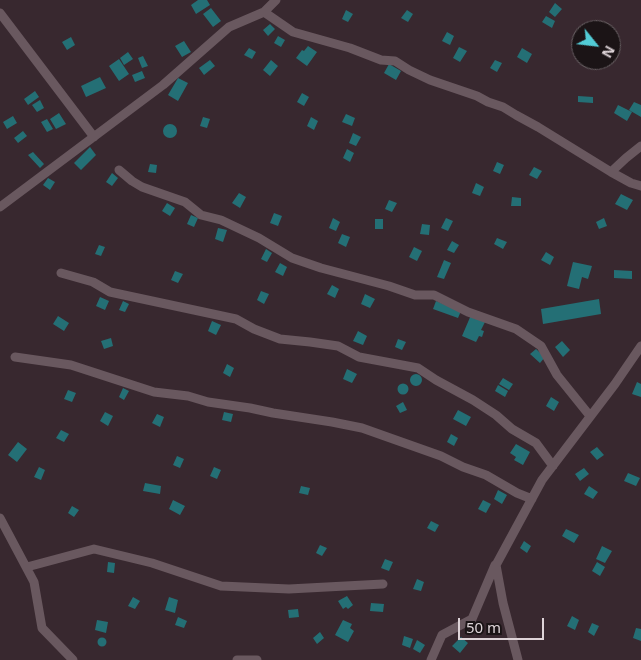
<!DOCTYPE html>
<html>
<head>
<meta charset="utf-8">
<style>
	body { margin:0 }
	#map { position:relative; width:641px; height:660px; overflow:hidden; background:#38282f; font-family:"Noto Sans",sans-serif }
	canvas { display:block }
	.north { position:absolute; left:571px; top:20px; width:50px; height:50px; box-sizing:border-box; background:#1b1416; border:1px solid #696164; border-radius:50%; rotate:119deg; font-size:14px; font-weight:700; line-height:20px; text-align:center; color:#ded4d8 }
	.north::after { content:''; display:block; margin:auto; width:18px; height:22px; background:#52ccd6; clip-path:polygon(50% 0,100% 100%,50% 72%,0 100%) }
	.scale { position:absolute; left:458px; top:618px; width:86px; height:22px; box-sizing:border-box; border:2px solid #ded4d8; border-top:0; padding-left:6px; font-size:15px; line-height:18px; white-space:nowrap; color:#ded4d8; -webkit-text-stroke:4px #1b1416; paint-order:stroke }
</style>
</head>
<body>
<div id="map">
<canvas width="641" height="660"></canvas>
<div class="north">N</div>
<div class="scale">50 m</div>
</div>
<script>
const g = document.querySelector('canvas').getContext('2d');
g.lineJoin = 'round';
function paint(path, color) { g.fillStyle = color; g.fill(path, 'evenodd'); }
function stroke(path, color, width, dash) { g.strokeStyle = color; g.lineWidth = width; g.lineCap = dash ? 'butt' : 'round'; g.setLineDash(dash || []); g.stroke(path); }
paint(new Path2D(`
	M 198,0 L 207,0 L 210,5 L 196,14 L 191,5 Z
	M 555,3 L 562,9 L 555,17 L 549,12 Z
	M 211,8 L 221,21 L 213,27 L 203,14 Z
	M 346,10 L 353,14 L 348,22 L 342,19 Z
	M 407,10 L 413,14 L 408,22 L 401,18 Z
	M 546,16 L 555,21 L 552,28 L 542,22 Z
	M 270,24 L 275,29 L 268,36 L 263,30 Z
	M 447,32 L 454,36 L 450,45 L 442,41 Z
	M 278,36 L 285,40 L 281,47 L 274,43 Z
	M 71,37 L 75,45 L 67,50 L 62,42 Z
	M 184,41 L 191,52 L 182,57 L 175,46 Z
	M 308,46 L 317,52 L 307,66 L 296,58 L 302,50 L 304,51 Z
	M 459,47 L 467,51 L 460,62 L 453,58 Z
	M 249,48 L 256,52 L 252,59 L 244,55 Z
	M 522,48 L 532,54 L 527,63 L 517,57 Z
	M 128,52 L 133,59 L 124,65 L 120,58 Z
	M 143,56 L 148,66 L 142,68 L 138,58 Z
	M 119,59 L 129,74 L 119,81 L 109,66 Z
	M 210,60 L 215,66 L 204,75 L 199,68 Z
	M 271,60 L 278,66 L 270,76 L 263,70 Z
	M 495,60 L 502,63 L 497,72 L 490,68 Z
	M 389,64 L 401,71 L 396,80 L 384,73 Z
	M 142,71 L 145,78 L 135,82 L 132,75 Z
	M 100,77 L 106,88 L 86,97 L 81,86 Z
	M 178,78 L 188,83 L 178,101 L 168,95 Z
	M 35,91 L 39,97 L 28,105 L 24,99 Z
	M 302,93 L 309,97 L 304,106 L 297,102 Z
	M 578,96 L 593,97 L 593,103 L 578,102 Z
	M 40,100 L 44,108 L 37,112 L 32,105 Z
	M 634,102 L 641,105 L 641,117 L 629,110 Z
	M 618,105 L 632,112 L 627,121 L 614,113 Z
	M 59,113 L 66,124 L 56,129 L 50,119 Z
	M 346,114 L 355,118 L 352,126 L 342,122 Z
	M 13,116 L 17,123 L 7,129 L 3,122 Z
	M 203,117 L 210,119 L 207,128 L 200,126 Z
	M 311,117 L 318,121 L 314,130 L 307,126 Z
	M 47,119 L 53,129 L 47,132 L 41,122 Z
	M163 131a7 7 0 1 1 14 0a7 7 0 1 1-14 0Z
	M 23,131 L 27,136 L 18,143 L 14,138 Z
	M 353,133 L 361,137 L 356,146 L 349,143 Z
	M 90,147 L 96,155 L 81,170 L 74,163 Z
	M 347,149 L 354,153 L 350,162 L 343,158 Z
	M 33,152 L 44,164 L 40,168 L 28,155 Z
	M 497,162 L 504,165 L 500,174 L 493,171 Z
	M 150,164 L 157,165 L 156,173 L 148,172 Z
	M 534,167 L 542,171 L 537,179 L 529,175 Z
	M 112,173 L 118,178 L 112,186 L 106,182 Z
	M 48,178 L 55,182 L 50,190 L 43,185 Z
	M 476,183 L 484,187 L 480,196 L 472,193 Z
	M 239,193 L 246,197 L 240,208 L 232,203 Z
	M 621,194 L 633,200 L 627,210 L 615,204 Z
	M 512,197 L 521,198 L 521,206 L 511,206 Z
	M 389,200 L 397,203 L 392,212 L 385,209 Z
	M 167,203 L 175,208 L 170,216 L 162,211 Z
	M 274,213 L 282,216 L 278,226 L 270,223 Z
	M 191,215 L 198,218 L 194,227 L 187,224 Z
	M 333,218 L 340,222 L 336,231 L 329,228 Z
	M 446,218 L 453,221 L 448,231 L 441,228 Z
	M 604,218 L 607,226 L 599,229 L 596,222 Z
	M 375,219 L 383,219 L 383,229 L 375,229 Z
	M 422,224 L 430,225 L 429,235 L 420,234 Z
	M 218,228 L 227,230 L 223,242 L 215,239 Z
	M 342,234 L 350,237 L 346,247 L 338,243 Z
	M 497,238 L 507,242 L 503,249 L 494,244 Z
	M 452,241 L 459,245 L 454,253 L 447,250 Z
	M 99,245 L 105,247 L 101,256 L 95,254 Z
	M 414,247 L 422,251 L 417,261 L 409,257 Z
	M 266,249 L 272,253 L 267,262 L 261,259 Z
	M 546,252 L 554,257 L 550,265 L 541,260 Z
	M 444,260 L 451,263 L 444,279 L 437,277 Z
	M 573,262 L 592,266 L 588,279 L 582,277 L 579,289 L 567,286 Z
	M 280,263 L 287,267 L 283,276 L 275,272 Z
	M 614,270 L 632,271 L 632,279 L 614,278 Z
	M 175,271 L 183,274 L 178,283 L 171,280 Z
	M 332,285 L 339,289 L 335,298 L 327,294 Z
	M 261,291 L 269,294 L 264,304 L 257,300 Z
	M 365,294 L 375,299 L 370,308 L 361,304 Z
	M 100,297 L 109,301 L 105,310 L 96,306 Z
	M 599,299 L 601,314 L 543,324 L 541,309 Z
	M 123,301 L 129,304 L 125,312 L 119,310 Z
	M 436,301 L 461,311 L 458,318 L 433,309 Z
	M 471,315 L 485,322 L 481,330 L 484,331 L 482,337 L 479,336 L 476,342 L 462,336 Z
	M 58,316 L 69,323 L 64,331 L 53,324 Z
	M 212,321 L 221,325 L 216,335 L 208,331 Z
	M 358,331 L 367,336 L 363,345 L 353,341 Z
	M 111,338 L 113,346 L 104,349 L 101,341 Z
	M 398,339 L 406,342 L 402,350 L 395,347 Z
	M 562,341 L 570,350 L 563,357 L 555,347 Z
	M 536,349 L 545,357 L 540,363 L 530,354 Z
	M 227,364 L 234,368 L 230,377 L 223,373 Z
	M 347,369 L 357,374 L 352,383 L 343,379 Z
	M410 380a6 6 0 1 1 12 0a6 6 0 1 1-12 0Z
	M 503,378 L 513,384 L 509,390 L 499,384 Z
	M 637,382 L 641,384 L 641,397 L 632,394 Z
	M397.5 389a5.5 5.5 0 1 1 11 0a5.5 5.5 0 1 1-11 0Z
	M 498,385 L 508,391 L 505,397 L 495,391 Z
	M 123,388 L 129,391 L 124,400 L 119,397 Z
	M 68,390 L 76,393 L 72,402 L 64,399 Z
	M 551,397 L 559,402 L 554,411 L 546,406 Z
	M 403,402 L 407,410 L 400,413 L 396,406 Z
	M 458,410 L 471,417 L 466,426 L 453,419 Z
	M 105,412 L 113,416 L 108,426 L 100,421 Z
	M 224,412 L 233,414 L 231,422 L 222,420 Z
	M 157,414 L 164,417 L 160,427 L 152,423 Z
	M 61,430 L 69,434 L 64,442 L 56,438 Z
	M 451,434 L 458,438 L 454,446 L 447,442 Z
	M 18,442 L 27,449 L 17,462 L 8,455 Z
	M 516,444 L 530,452 L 523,465 L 514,460 L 516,457 L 510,453 Z
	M 597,447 L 604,455 L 597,460 L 590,452 Z
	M 177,456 L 184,459 L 180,468 L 173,465 Z
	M 39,467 L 45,470 L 41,480 L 34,477 Z
	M 214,467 L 221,470 L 217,479 L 210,476 Z
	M 584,468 L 589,474 L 580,481 L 575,474 Z
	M 628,473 L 640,478 L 636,486 L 624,481 Z
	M 145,483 L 161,486 L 160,494 L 143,491 Z
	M 301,486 L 310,488 L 308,495 L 299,493 Z
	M 589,486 L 598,492 L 593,499 L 584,494 Z
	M 498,490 L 507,495 L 502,504 L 494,499 Z
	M 173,500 L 185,506 L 180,515 L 169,509 Z
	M 483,500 L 491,504 L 486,513 L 478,509 Z
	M 72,506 L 79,510 L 74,517 L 68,513 Z
	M 431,521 L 439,525 L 435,532 L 427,528 Z
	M 566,529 L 579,535 L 574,543 L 562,536 Z
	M 524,541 L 531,546 L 527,553 L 520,548 Z
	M 320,545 L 327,548 L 322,556 L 316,553 Z
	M 602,546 L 612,551 L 605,563 L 596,559 Z
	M 385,559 L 393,562 L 389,571 L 381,568 Z
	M 108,562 L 115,563 L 114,573 L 107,572 Z
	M 597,562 L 605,567 L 600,576 L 592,571 Z
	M 417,579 L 424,582 L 421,591 L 413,589 Z
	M 347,596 L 353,605 L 348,609 L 346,607 L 343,609 L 338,601 Z
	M 133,597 L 140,601 L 135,609 L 128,606 Z
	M 169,597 L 178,600 L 175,613 L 165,610 Z
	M 371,603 L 384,604 L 383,612 L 370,611 Z
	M 298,609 L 299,617 L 289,618 L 288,610 Z
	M 572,616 L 579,620 L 575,630 L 567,626 Z
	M 178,617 L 187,621 L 184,628 L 175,625 Z
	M 97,620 L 108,622 L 106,633 L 95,630 Z
	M 343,620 L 352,624 L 350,628 L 354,631 L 348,642 L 335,635 Z
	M 592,623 L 599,626 L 594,636 L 588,632 Z
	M 636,628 L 641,629 L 641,641 L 633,638 Z
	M 320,632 L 324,638 L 317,644 L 313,638 Z
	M 404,636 L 413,639 L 410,648 L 402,645 Z
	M 461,637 L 468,643 L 460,653 L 452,646 Z
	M97.5 642a4.5 4.5 0 1 1 9 0a4.5 4.5 0 1 1-9 0Z
	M 417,640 L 425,645 L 420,653 L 413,649 Z`), '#246f75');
stroke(new Path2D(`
	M 264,12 L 293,32 L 350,48 L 381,60 L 395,61 L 409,70 L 430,80 L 477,96 L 488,102 L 503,107 L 516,115 L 538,127 L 611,172 L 631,183 L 641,186
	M 0,13 L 94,137
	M 119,170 L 132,181 L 142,187 L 185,202 L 201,215 L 221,220 L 259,238 L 292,258 L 321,268 L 389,286 L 415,295 L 434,295 L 468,312 L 516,329 L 541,346 L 557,375 L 590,416
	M 611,172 L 626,158 L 641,146
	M 0,207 L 163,85 L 229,27 L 264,12 L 276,0
	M 61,273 L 93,282 L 110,292 L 236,319 L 254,329 L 280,339 L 310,342 L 338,346 L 359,357 L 418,368 L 436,380 L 473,400 L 496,415 L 512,429 L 536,443 L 553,466
	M 15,357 L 71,365 L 154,392 L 188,396 L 208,402 L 250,408 L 273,413 L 332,422 L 362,428 L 441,456 L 463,467 L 486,475 L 517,493 L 532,499
	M 0,518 L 34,582 L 42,628 L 73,660
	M 27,567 L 94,549 L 152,563 L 221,586 L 289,589 L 383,584
	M 237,660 L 257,660
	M 431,660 L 442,635 L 472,619 L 495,565
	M 518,660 L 503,603 L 496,565 L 542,480 L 615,384 L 641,346`), '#69585f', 9);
</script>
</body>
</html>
